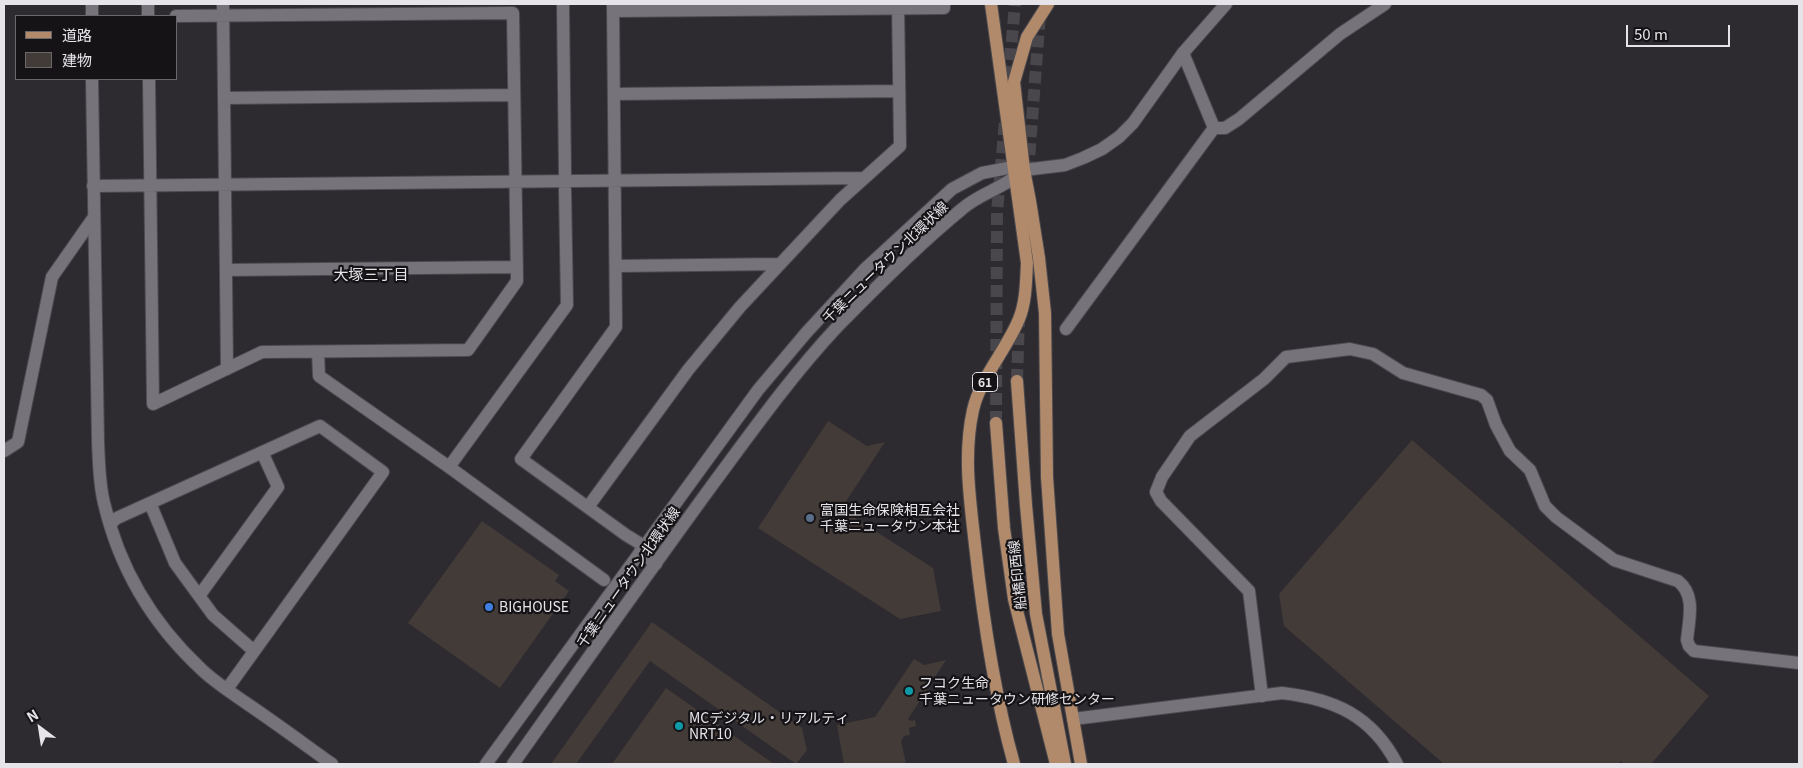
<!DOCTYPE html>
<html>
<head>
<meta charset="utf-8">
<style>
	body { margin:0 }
	#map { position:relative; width:1803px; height:768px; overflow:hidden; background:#2d2a30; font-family:Georgia,"Noto Sans JP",serif }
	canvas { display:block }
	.frame { position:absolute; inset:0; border:5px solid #e6e4e8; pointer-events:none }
	.legend { position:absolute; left:15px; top:15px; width:162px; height:65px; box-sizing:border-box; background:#151316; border:1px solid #69676a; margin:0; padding:6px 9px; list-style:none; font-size:15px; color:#e6e4e8 }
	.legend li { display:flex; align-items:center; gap:10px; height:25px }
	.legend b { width:25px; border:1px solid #69676a }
	.north { position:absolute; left:15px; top:703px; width:50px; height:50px; -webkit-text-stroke:4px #151316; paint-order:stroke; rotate:329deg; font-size:14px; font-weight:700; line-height:20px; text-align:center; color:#e6e4e8 }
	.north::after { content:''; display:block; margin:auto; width:18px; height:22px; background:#e6e4e8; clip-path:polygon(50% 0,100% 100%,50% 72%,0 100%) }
	.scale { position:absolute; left:1626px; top:25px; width:104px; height:22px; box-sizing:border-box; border:2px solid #e6e4e8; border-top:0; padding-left:6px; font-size:15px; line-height:18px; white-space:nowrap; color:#e6e4e8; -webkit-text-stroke:4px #151316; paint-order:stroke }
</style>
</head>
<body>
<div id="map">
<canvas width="1803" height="768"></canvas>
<div class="frame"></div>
<ul class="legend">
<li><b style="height:6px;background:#b08a6a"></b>道路</li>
<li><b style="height:14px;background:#433b38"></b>建物</li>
</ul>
<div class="north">N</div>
<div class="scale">50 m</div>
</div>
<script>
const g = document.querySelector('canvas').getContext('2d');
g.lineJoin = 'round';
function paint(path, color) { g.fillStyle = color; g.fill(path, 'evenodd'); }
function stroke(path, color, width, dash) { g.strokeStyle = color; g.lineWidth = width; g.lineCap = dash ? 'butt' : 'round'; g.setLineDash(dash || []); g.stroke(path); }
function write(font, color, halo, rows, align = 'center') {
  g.font = font + ' Georgia,"Noto Sans JP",serif'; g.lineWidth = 4.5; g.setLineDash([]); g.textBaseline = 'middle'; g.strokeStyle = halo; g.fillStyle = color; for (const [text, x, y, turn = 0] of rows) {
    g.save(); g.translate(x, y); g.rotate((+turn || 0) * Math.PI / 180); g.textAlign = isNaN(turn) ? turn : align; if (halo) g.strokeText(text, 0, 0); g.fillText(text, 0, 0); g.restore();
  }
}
paint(new Path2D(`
	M 828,421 L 867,446 L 885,442 L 841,509 L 933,568 L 941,611 L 900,619 L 758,528 Z
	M 1412,440 L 1709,696 L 1651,764 L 1624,764 L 1621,761 L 1618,764 L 1590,764 L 1588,763 L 1587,764 L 1444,764 L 1284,626 L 1279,594 Z
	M 482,521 L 559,575 L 555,581 L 569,591 L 500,688 L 408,623 Z
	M 652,622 L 802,728 L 807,750 L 796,764 L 650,661 L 576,764 L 551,764 Z
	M 914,659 L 924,665 L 946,660 L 908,719 L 911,721 L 915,720 L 916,726 L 909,728 L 910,735 L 904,736 L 901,741 L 906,764 L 844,764 L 837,725 L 875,717 Z
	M 666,688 L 774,764 L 612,764 Z`), '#433b38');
stroke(new Path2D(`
	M 1007,96 L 1015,4
	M 1028,173 L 1040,14
	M 1017,381 L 1019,318
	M 996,423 L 997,213 L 1005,121`), '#49464c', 12, [12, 6]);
const street = new Path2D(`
	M 148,4 L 148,16
	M 223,4 L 227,369
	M 563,4 L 565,174
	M 613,4 L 616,327 L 521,459 L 626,535 L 644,546
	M 613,11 L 944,8 L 944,4
	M 1183,53 L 1214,128 L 1225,128 L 1239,119 L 1340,34 L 1385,4
	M 149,79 L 153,404 L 262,352 L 468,350 L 517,281 L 513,13 L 176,16
	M 614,94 L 899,91
	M 224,98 L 514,95
	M 93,186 L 864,178
	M 616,266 L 780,264
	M 226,270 L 517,267
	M 1066,329 L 1214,128
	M 318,352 L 319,376 L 449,467 L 604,580
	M 4,451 L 18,442 L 52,277 L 94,217
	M 449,467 L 567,305 L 565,189
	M 150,503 L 175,563 L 213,615 L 254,651
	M 588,507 L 688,370 L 740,307 L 840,200 L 900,146 L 898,4
	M 110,524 L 117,518 L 320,426 L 383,472 L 227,689
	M 640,552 L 656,564
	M 199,596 L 278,487 L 262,452
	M 1262,696 L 1249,591 L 1161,501 L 1156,492 L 1162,477 L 1190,436 L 1264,379 L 1286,357 L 1350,349 L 1373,354 L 1403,373 L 1481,395 L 1487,400 L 1496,425 L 1510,451 L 1530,470 L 1545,506 L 1556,517 L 1614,560 L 1678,581 C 1696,595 1689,619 1687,640 L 1689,646 L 1694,651 L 1799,663`);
const secondary = new Path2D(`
	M 92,4 L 92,16
	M 92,79 L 98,442 C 99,463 99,483 104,503 C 119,567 152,623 200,668 C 214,682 232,693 249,705 C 277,724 304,744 332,764
	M 1073,719 L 1282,693 C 1335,699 1372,716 1397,764
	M 486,764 L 758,390 L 806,333 L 864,270 L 952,189 L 982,173 L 1013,167 L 1024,170 L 1065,165 L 1083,158 L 1102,149 L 1119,137 L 1133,123 L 1183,53 L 1226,4
	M 513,764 C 579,671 645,577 713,484 C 753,430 792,375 838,326 C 878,285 918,245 962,209 C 980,193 1005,188 1022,171`);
const primary = new Path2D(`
	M 991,4 L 1027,263 C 1026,282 1026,302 1019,319 C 1007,349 980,378 973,410 C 963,455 970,500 975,545 C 983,618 994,693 1014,764
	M 1048,4 L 1027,37 L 1014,82 L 1024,170 L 1030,201 L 1039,258 L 1045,313 L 1047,477 L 1058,634 L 1081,764
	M 1017,381 L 1026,505 L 1036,614 L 1065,764
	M 996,423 L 1004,528 L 1014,599 L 1056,764`);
stroke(street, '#4c494e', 14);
stroke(secondary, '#4c494e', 14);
stroke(primary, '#4c494e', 14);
stroke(street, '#77737a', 12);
stroke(secondary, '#77737a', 12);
stroke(primary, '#b08a6a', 12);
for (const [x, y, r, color] of [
	[810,518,5,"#5c6f8a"],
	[489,607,5,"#3f7fe0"],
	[909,691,5,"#0f9aa8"],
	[679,726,5,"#0f9aa8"]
]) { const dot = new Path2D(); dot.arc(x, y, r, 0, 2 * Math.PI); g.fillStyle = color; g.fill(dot); stroke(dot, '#151316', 2); }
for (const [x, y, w] of [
	[985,382,25]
]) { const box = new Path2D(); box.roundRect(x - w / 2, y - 9.5, w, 19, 4); g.fillStyle = '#151316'; g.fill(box); stroke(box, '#e6e4e8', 1); }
write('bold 12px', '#e6e4e8', null, [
	["61",985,382]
]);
write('14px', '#e6e4e8', '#151316', [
	["千葉ニュータウン北環状線",885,262,-44],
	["船橋印西線",1017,575,-96],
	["千葉ニュータウン北環状線",628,577,-55]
]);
write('14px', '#e6e4e8', '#151316', [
	["富国生命保険相互会社",820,510],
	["千葉ニュータウン本社",820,526],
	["BIGHOUSE",499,607],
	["フコク生命",919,683],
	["千葉ニュータウン研修センター",919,699],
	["MCデジタル・リアルティ",689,718],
	["NRT10",689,734]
], 'left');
write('15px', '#e6e4e8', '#151316', [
	["大塚三丁目",371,274]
]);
</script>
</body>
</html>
